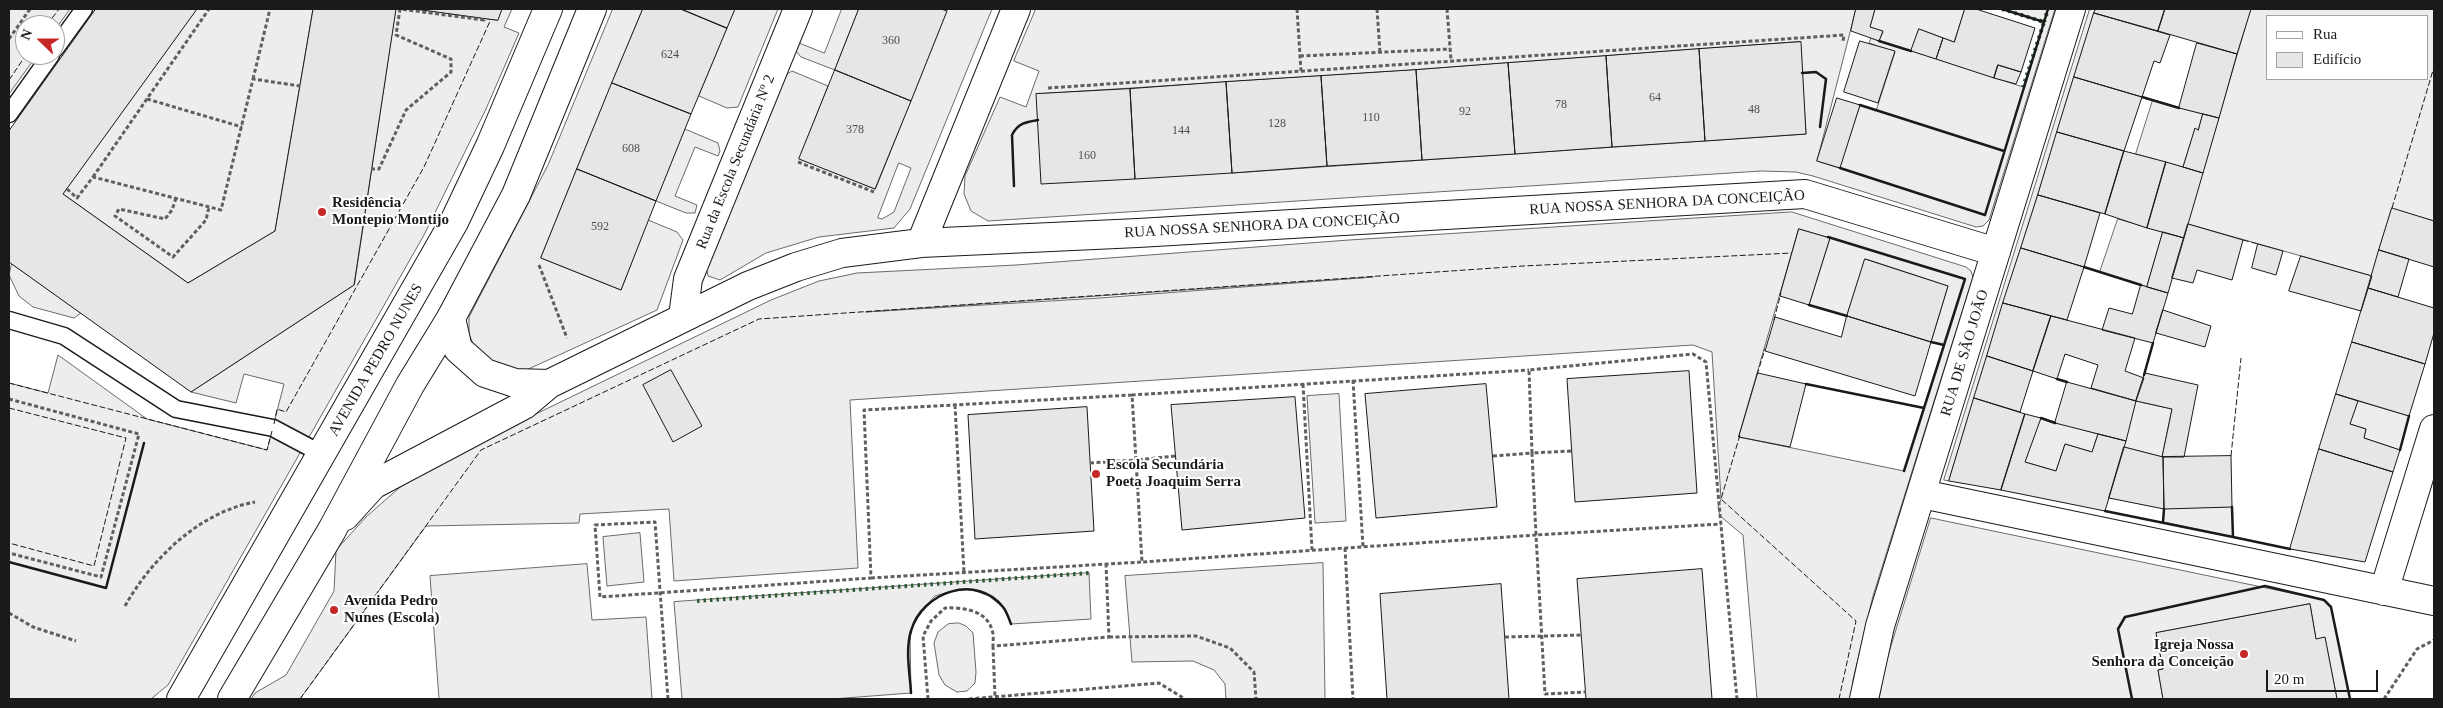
<!DOCTYPE html>
<html>
<head>
<meta charset="utf-8">
<style>
	body { margin:0 }
	#map { position:relative; width:2443px; height:708px; overflow:hidden; background:#fff; font-family:"Times New Roman",serif }
	canvas { display:block }
	.frame { position:absolute; inset:0; border:10px solid #1a1a1a; pointer-events:none }
	.legend { position:absolute; left:2266px; top:15px; width:162px; height:65px; box-sizing:border-box; background:#fff; border:1px solid #a3a3a3; margin:0; padding:6px 9px; list-style:none; font-size:15px; color:#1a1a1a }
	.legend li { display:flex; align-items:center; gap:10px; height:25px }
	.legend b { width:25px; border:1px solid #a3a3a3 }
	.north { position:absolute; left:15px; top:15px; width:50px; height:50px; box-sizing:border-box; background:#fff; border:1px solid #a3a3a3; border-radius:50%; rotate:292deg; font-size:14px; font-weight:700; line-height:20px; text-align:center; color:#1a1a1a }
	.north::after { content:''; display:block; margin:auto; width:18px; height:22px; background:#c62828; clip-path:polygon(50% 0,100% 100%,50% 72%,0 100%) }
	.scale { position:absolute; left:2266px; top:670px; width:112px; height:22px; box-sizing:border-box; border:2px solid #1a1a1a; border-top:0; padding-left:6px; font-size:15px; line-height:18px; white-space:nowrap; color:#1a1a1a; -webkit-text-stroke:4px #fff; paint-order:stroke }
</style>
</head>
<body>
<div id="map">
<canvas width="2443" height="708"></canvas>
<div class="frame"></div>
<ul class="legend">
<li><b style="height:6px;background:#fff"></b>Rua</li>
<li><b style="height:14px;background:#e6e6e6"></b>Edifício</li>
</ul>
<div class="north">N</div>
<div class="scale">20 m</div>
</div>
<script>
const g = document.querySelector('canvas').getContext('2d');
g.lineJoin = 'round';
function paint(path, color) { g.fillStyle = color; g.fill(path, 'evenodd'); }
function stroke(path, color, width, dash) { g.strokeStyle = color; g.lineWidth = width; g.lineCap = dash ? 'butt' : 'round'; g.setLineDash(dash || []); g.stroke(path); }
function write(font, color, halo, rows, align = 'center') {
  g.font = font + ' "Times New Roman",serif'; g.lineWidth = 4; g.setLineDash([]); g.textBaseline = 'middle'; g.strokeStyle = halo; g.fillStyle = color; for (const [text, x, y, turn = 0] of rows) {
    g.save(); g.translate(x, y); g.rotate((+turn || 0) * Math.PI / 180); g.textAlign = isNaN(turn) ? turn : align; if (halo) g.strokeText(text, 0, 0); g.fillText(text, 0, 0); g.restore();
  }
}
const built = new Path2D(`
	M 9,9 L 70,9 L 55,30 L 55,25 L 25,25 L 25,55 L 37,55 L 9,94 Z
	M 197,9 L 313,9 L 275,231 L 188,283 L 63,194 Z
	M 396,9 L 415,9 L 497,20 L 502,9 L 512,9 L 504,27 L 519,33 L 486,109 L 424,235 L 168,685 L 151,699 L 9,699 L 9,383 L 48,393 L 58,355 L 147,419 L 267,450 L 284,384 L 244,374 L 236,403 L 191,392 L 354,285 Z
	M 613,9 L 643,9 L 541,258 L 621,290 L 648,220 L 677,232 L 683,240 L 657,310 L 522,372 L 494,369 L 477,353 L 469,334 L 469,317 L 548,165 Z
	M 735,9 L 778,9 L 738,107 L 727,108 L 699,96 Z
	M 842,9 L 859,9 L 835,70 L 801,57 L 796,51 L 799,43 L 824,53 Z
	M 948,9 L 992,9 L 910,209 L 894,228 L 819,237 L 766,253 L 720,280 L 708,276 L 706,266 L 784,76 L 792,71 L 828,86 L 800,159 L 875,189 ZM 899,163 L 911,168 L 894,212 L 882,219 L 878,218 Z
	M 1036,9 L 1856,9 L 1817,161 L 1839,168 L 1860,105 L 1876,111 L 1895,52 L 1869,43 L 1871,38 L 1879,41 L 1883,32 L 1870,27 L 1875,9 L 1965,9 L 1954,42 L 1919,29 L 1912,51 L 2023,87 L 2044,22 L 2002,9 L 2055,9 L 1989,220 L 1983,226 L 1976,227 L 1813,176 L 1796,172 L 1761,171 L 988,221 L 971,211 L 964,194 L 965,176 L 1000,97 L 1026,107 L 1039,71 L 1014,61 ZM 1800,42 L 1806,134 L 1232,173 L 1037,94 L 1416,70 Z
	M 2090,9 L 2096,9 L 2038,195 L 1949,481 L 1944,480 Z
	M 2251,9 L 2434,9 L 2434,221 L 2392,209 L 2372,276 L 2188,224 ZM 2267,16 L 2427,16 L 2427,79 L 2267,79 Z
	M 2153,100 L 2203,114 L 2198,130 L 2195,129 L 2183,167 L 2136,154 Z
	M 685,129 L 718,143 L 720,151 L 718,156 L 695,147 L 675,196 L 697,205 L 695,213 L 686,213 L 656,201 Z
	M 1792,212 L 1966,267 L 1971,271 L 1973,277 L 1873,596 L 1853,680 L 1851,699 L 1757,699 L 1743,535 L 1720,516 L 1718,507 L 1721,499 L 1712,352 L 1693,345 L 850,400 L 858,568 L 674,581 L 669,509 L 580,514 L 579,523 L 426,526 L 300,699 L 251,699 L 255,693 L 286,675 L 334,591 L 336,550 L 366,517 L 399,488 L 429,467 L 478,442 L 771,300 L 819,281 L 857,273 L 1016,265 L 1349,240 ZM 1799,229 L 1830,238 L 1809,305 L 1847,316 L 1866,259 L 1948,286 L 1931,342 L 1944,345 L 1904,471 L 1739,437 ZM 1373,277 L 1100,298 L 866,312 Z
	M 2118,219 L 2163,232 L 2147,287 L 2100,272 Z
	M 12,264 L 81,313 L 74,318 L 33,307 L 19,296 L 9,275 Z
	M 1339,394 L 1346,521 L 1315,523 L 1307,396 Z
	M 2136,401 L 2172,409 L 2162,457 L 2124,447 Z
	M 2358,401 L 2409,416 L 2400,450 L 2364,438 L 2366,429 L 2350,424 Z
	M 2041,418 L 2098,434 L 2092,452 L 2065,444 L 2056,471 L 2025,462 Z
	M 2232,507 L 2233,537 L 2163,522 L 2164,509 Z
	M 1931,518 L 2324,600 L 2331,607 L 2350,699 L 2337,699 L 2325,638 L 2316,639 L 2310,604 L 2157,633 L 2163,669 L 2158,670 L 2163,699 L 1879,699 L 1886,662 Z
	M 640,533 L 644,582 L 607,586 L 603,537 Z
	M 1323,563 L 1325,699 L 1226,699 L 1225,684 L 1214,670 L 1193,661 L 1132,662 L 1125,576 Z
	M 587,564 L 592,620 L 646,617 L 652,699 L 439,699 L 430,576 Z
	M 1089,573 L 1091,619 L 1011,624 L 1003,607 L 989,596 L 970,589 L 948,592 L 935,596 L 916,617 L 910,632 L 911,693 L 832,699 L 682,699 L 674,602 Z
	M 959,623 L 966,626 L 973,633 L 976,672 L 975,683 L 967,691 L 957,692 L 945,685 L 939,675 L 934,643 L 938,632 L 948,624 Z`);
paint(built, '#ededed');
stroke(built, '#6a6a6a', 1);
const building = new Path2D(`
	M 96,9 L 197,9 L 63,194 L 188,283 L 275,231 L 313,9 L 396,9 L 354,285 L 191,392 L 9,262 L 9,131 Z
	M 415,9 L 502,9 L 498,20 Z
	M 643,9 L 681,9 L 727,28 L 691,114 L 612,83 Z
	M 681,9 L 735,9 L 727,28 Z
	M 859,9 L 941,9 L 947,11 L 911,101 L 835,70 Z
	M 1856,9 L 1875,9 L 1870,27 L 1883,31 L 1879,41 L 1851,31 Z
	M 1965,9 L 1976,9 L 2035,28 L 2021,72 L 1998,65 L 1994,78 L 1936,59 L 1943,38 L 1954,42 Z
	M 2096,9 L 2165,9 L 2158,31 L 2094,13 Z
	M 2165,9 L 2251,9 L 2237,54 L 2158,31 Z
	M 2094,13 L 2170,35 L 2160,63 L 2154,61 L 2142,97 L 2074,77 Z
	M 1919,29 L 1943,38 L 1936,59 L 1911,51 Z
	M 1860,41 L 1895,51 L 1878,103 L 1844,92 Z
	M 1801,42 L 1806,134 L 1705,141 L 1699,49 Z
	M 2197,43 L 2237,54 L 2219,118 L 2179,108 Z
	M 1699,49 L 1705,141 L 1612,147 L 1606,56 Z
	M 1606,56 L 1612,147 L 1515,154 L 1508,63 Z
	M 1508,63 L 1515,154 L 1422,160 L 1416,70 Z
	M 1998,65 L 2021,72 L 2016,84 L 1994,78 Z
	M 835,70 L 911,101 L 875,189 L 799,159 Z
	M 1416,70 L 1422,160 L 1327,166 L 1321,76 Z
	M 1321,76 L 1327,166 L 1232,173 L 1226,82 Z
	M 2074,77 L 2142,97 L 2124,151 L 2057,132 Z
	M 1226,82 L 1232,173 L 1135,179 L 1130,89 Z
	M 612,83 L 691,114 L 656,201 L 577,169 Z
	M 1130,89 L 1135,179 L 1041,184 L 1036,94 Z
	M 1837,98 L 1860,105 L 1840,168 L 1817,161 Z
	M 2203,114 L 2219,118 L 2203,173 L 2183,167 L 2195,128 L 2198,130 Z
	M 2057,132 L 2124,151 L 2105,214 L 2038,195 Z
	M 2124,151 L 2166,162 L 2147,228 L 2105,214 Z
	M 2166,162 L 2203,173 L 2184,238 L 2147,228 Z
	M 577,169 L 656,201 L 621,290 L 541,258 Z
	M 2038,195 L 2100,213 L 2084,267 L 2021,248 Z
	M 2392,208 L 2434,221 L 2434,267 L 2379,250 Z
	M 2188,224 L 2243,240 L 2232,280 L 2197,270 L 2193,283 L 2172,278 Z
	M 1799,229 L 1830,238 L 1809,305 L 1780,296 Z
	M 2163,232 L 2184,238 L 2168,293 L 2147,287 Z
	M 2258,244 L 2283,251 L 2276,275 L 2252,268 Z
	M 2021,248 L 2084,267 L 2067,320 L 2003,303 Z
	M 2379,250 L 2409,259 L 2398,297 L 2368,288 Z
	M 2301,256 L 2372,276 L 2361,311 L 2289,291 Z
	M 1865,259 L 1948,286 L 1931,342 L 1847,316 Z
	M 2141,285 L 2168,293 L 2153,343 L 2102,330 L 2109,308 L 2132,314 Z
	M 2368,288 L 2434,308 L 2434,333 L 2425,364 L 2352,342 Z
	M 2003,303 L 2051,316 L 2033,371 L 1987,356 Z
	M 2163,310 L 2211,326 L 2205,347 L 2156,333 Z
	M 1847,316 L 1931,342 L 1915,396 L 1765,351 L 1775,317 L 1841,337 Z
	M 2051,316 L 2135,338 L 2125,371 L 2144,378 L 2136,401 L 2091,388 L 2098,365 L 2065,354 L 2057,379 L 2033,371 Z
	M 2352,342 L 2425,364 L 2409,416 L 2336,394 Z
	M 1987,356 L 2033,371 L 2020,412 L 1974,398 Z
	M 671,370 L 702,426 L 673,442 L 643,385 Z
	M 1689,371 L 1697,493 L 1575,502 L 1567,379 Z
	M 1758,373 L 1806,384 L 1790,447 L 1739,437 Z
	M 2145,373 L 2198,385 L 2184,457 L 2162,457 L 2172,409 L 2136,401 Z
	M 2067,382 L 2136,401 L 2126,441 L 2055,423 Z
	M 1486,384 L 1497,507 L 1376,518 L 1365,394 Z
	M 2336,394 L 2358,401 L 2350,424 L 2366,429 L 2364,438 L 2400,450 L 2393,472 L 2319,449 Z
	M 1295,397 L 1305,518 L 1182,530 L 1171,405 Z
	M 1974,398 L 2025,414 L 2001,490 L 1949,481 Z
	M 1087,407 L 1094,531 L 975,539 L 968,415 Z
	M 2025,414 L 2041,418 L 2025,462 L 2056,471 L 2065,444 L 2092,452 L 2098,434 L 2126,441 L 2105,511 L 2001,490 Z
	M 2124,447 L 2163,457 L 2164,509 L 2109,498 Z
	M 2319,449 L 2393,472 L 2365,562 L 2290,549 Z
	M 2231,456 L 2232,507 L 2164,509 L 2163,457 Z
	M 1702,569 L 1712,699 L 1586,699 L 1577,579 Z
	M 1501,584 L 1509,699 L 1387,699 L 1380,594 Z
	M 2310,604 L 2316,639 L 2325,637 L 2337,699 L 2163,699 L 2158,670 L 2163,669 L 2156,633 Z`);
paint(building, '#e6e6e6');
stroke(building, '#1a1a1a', 1);
const service = new Path2D(`
	M 55,49 L 84,9
	M 9,114 L 51,55
	M 9,320 L 64,336 L 176,409 L 273,428 L 322,454`);
const minor = new Path2D(`
	M 921,243 L 1016,9
	M 683,317 L 688,279 L 798,9
	M 451,318 L 458,349 L 485,373 L 515,383 L 549,384
	M 1922,494 L 2434,601
	M 345,516 L 373,485 L 524,405 L 549,384 L 748,286 L 796,267 L 842,253 L 921,243 L 1138,233 L 1805,194 L 1996,252
	M 2384,591 L 2434,429
	M 1864,699 L 1880,626 L 2071,9`);
const tertiary = new Path2D(`
	M 181,699 L 454,222 L 490,146 L 548,9
	M 232,699 L 332,530 L 410,385 L 451,318 L 516,195 L 592,9`);
stroke(service, '#1a1a1a', 19);
stroke(minor, '#1a1a1a', 30);
stroke(tertiary, '#1a1a1a', 30);
stroke(new Path2D(`
	M 1297,9 L 1301,71
	M 1377,9 L 1380,53
	M 1447,9 L 1451,60
	M 9,39 L 30,9
	M 1300,56 L 1450,49
	M 253,79 L 270,9
	M 1048,88 L 1844,35 L 1843,41
	M 147,99 L 242,127
	M 798,162 L 874,192
	M 371,169 L 379,169 L 406,110 L 451,72 L 451,59 L 396,35 L 400,9 L 484,20 L 484,18
	M 93,177 L 209,9
	M 67,189 L 77,198 L 93,177 L 221,210 L 253,79 L 300,86
	M 176,198 L 172,210 L 165,219 L 119,209 L 115,216 L 173,257 L 206,220 L 209,207
	M 539,265 L 567,338
	M 1353,380 L 1363,547
	M 1303,384 L 1312,550
	M 9,399 L 139,434 L 101,577 L 9,553
	M 955,405 L 964,573
	M 1571,451 L 1532,453 L 1529,370 L 1693,354 L 1706,362 L 1737,699
	M 1175,456 L 1136,460 L 1132,395 L 1529,370
	M 1493,456 L 1532,453 L 1536,535 L 1721,524
	M 1090,463 L 1136,460 L 1142,562 L 1536,535 L 1545,694 L 1586,692
	M 1345,548 L 1353,699
	M 871,578 L 1142,562
	M 125,606 C 152,558 200,512 255,502
	M 9,613 L 33,627 L 76,641
	M 1109,637 L 1196,636 L 1230,648 L 1254,672 L 1256,699
	M 1505,637 L 1582,635
	M 993,646 L 995,697
	M 668,699 L 655,522 L 595,525 L 600,597 L 871,578 L 864,410 L 1132,395
	M 928,699 L 923,636 L 931,621 L 945,608 C 961,607 987,610 992,630 C 994,635 993,641 993,646 L 1109,637 L 1106,564
	M 969,699 L 1159,683 L 1185,699
	M 2384,699 L 2417,649 L 2434,640`), '#5f5f5f', 3, [4, 2.5]);
stroke(service, '#fff', 16);
stroke(minor, '#fff', 28);
stroke(tertiary, '#fff', 28);
stroke(new Path2D(`
	M 2002,9 L 2044,22 L 2023,87
	M 2044,22 L 2048,9
	M 697,601 L 1089,573`), '#2b5a34', 4, [2.5, 4]);
stroke(new Path2D(`
	M 47,25 L 59,9
	M 9,80 L 26,55
	M 2392,208 L 2434,67
	M 2243,240 L 2258,244
	M 1774,320 L 1781,293
	M 1757,375 L 1765,349
	M 9,383 L 267,450 L 272,431
	M 9,408 L 126,438 L 94,566 L 9,543
	M 274,424 L 277,409 L 286,412 L 424,167 L 491,19
	M 1740,435 L 1721,499 L 1856,621 L 1839,699
	M 2231,456 L 2241,358
	M 300,699 L 481,450 L 759,319 L 1523,266 L 1792,253`), '#1a1a1a', 1, [6, 2.5]);
stroke(new Path2D(`
	M 2002,9 L 2044,22
	M 1879,41 L 1911,51
	M 1802,73 L 1816,72 L 1826,79 L 1820,127
	M 2142,97 L 2179,108
	M 1860,105 L 2004,151
	M 1840,168 L 1985,215 L 2048,9
	M 1014,186 L 1012,135 C 1018,123 1026,122 1038,120
	M 1828,237 L 1965,279 L 1904,471
	M 2084,267 L 2141,285
	M 1809,305 L 1847,316
	M 1931,342 L 1944,345
	M 2144,375 L 2153,343
	M 2057,379 L 2067,382
	M 1806,384 L 1924,408
	M 2041,418 L 2055,423
	M 2400,450 L 2409,416
	M 2105,511 L 2233,537 L 2232,507
	M 2163,522 L 2164,509
	M 2233,537 L 2290,549
	M 9,562 L 106,588 L 144,443
	M 911,693 C 910,674 905,650 911,631 C 922,592 976,573 1003,607 C 1007,612 1009,619 1011,624
	M 2132,699 L 2118,629 L 2125,617 L 2265,586 L 2324,600 L 2331,607 L 2350,699`), '#1a1a1a', 2.5);
for (const [x, y, r, color] of [
	[322,212,5,"#c62828"],
	[1096,474,5,"#c62828"],
	[334,610,5,"#c62828"],
	[2244,654,5,"#c62828"]
]) { const dot = new Path2D(); dot.arc(x, y, r, 0, 2 * Math.PI); g.fillStyle = color; g.fill(dot); stroke(dot, '#fff', 2); }
write('12px', '#4d4d4d', null, [
	["360",891,41],
	["624",670,55],
	["64",1655,98],
	["78",1561,105],
	["48",1754,110],
	["92",1465,112],
	["110",1371,118],
	["128",1277,124],
	["378",855,130],
	["144",1181,131],
	["608",631,149],
	["160",1087,156],
	["592",600,227]
]);
write('15px', '#1a1a1a', '#fff', [
	["Rua da Escola Secundária Nº 2",736,162,-68],
	["RUA NOSSA SENHORA DA CONCEIÇÃO",1667,203,-3],
	["RUA NOSSA SENHORA DA CONCEIÇÃO",1262,226,-3],
	["RUA DE SÃO JOÃO",1965,353,-73],
	["AVENIDA PEDRO NUNES",376,360,-60]
]);
write('bold 15px', '#1a1a1a', '#fff', [
	["Residência",332,203],
	["Montepio Montijo",332,220],
	["Escola Secundária",1106,465],
	["Poeta Joaquim Serra",1106,482],
	["Avenida Pedro",344,601],
	["Nunes (Escola)",344,618],
	["Igreja Nossa",2234,645,"right"],
	["Senhora da Conceição",2234,662,"right"]
], 'left');
</script>
</body>
</html>
